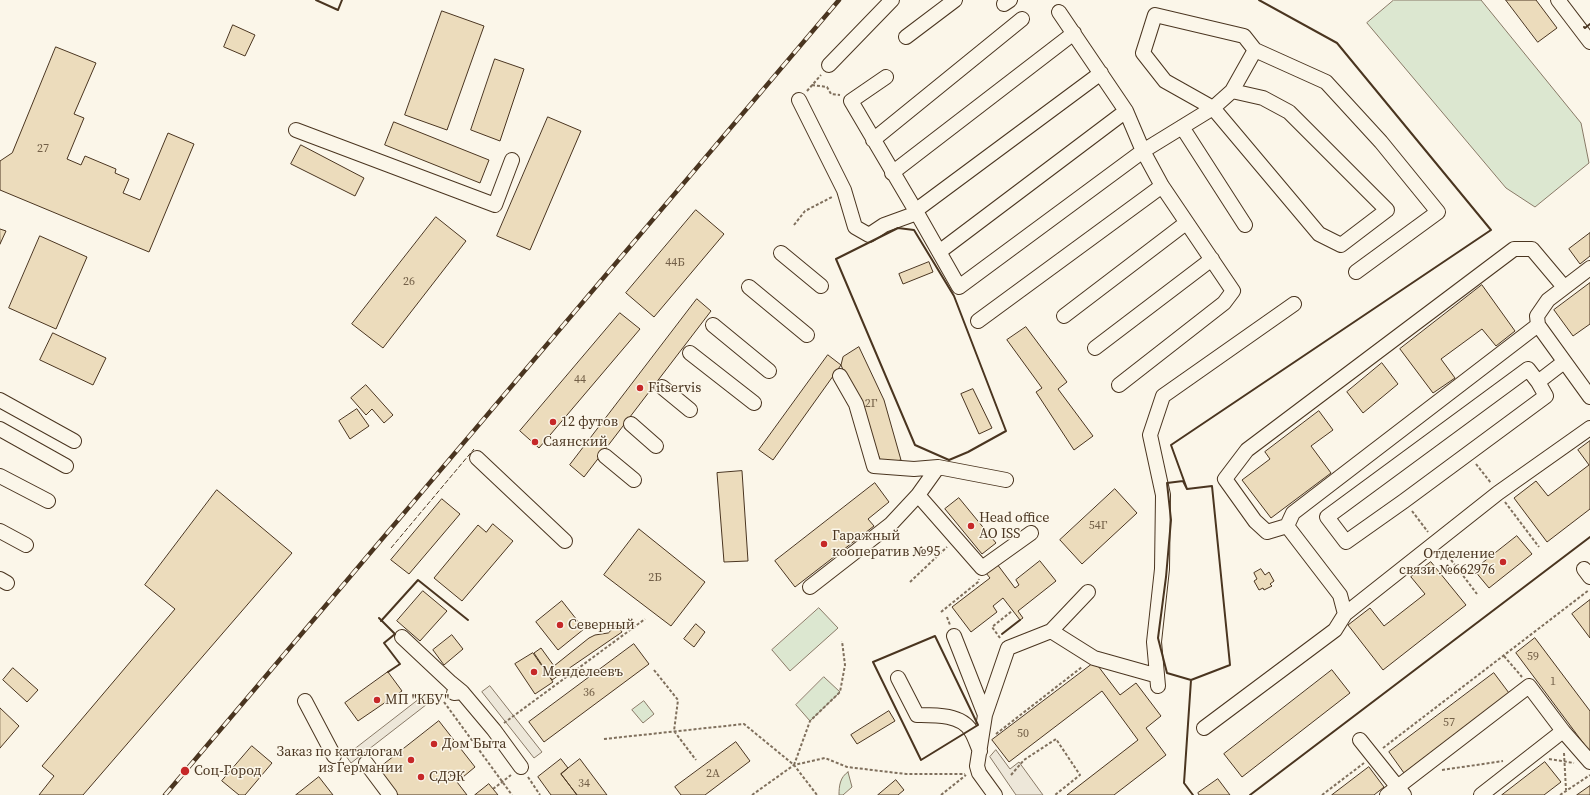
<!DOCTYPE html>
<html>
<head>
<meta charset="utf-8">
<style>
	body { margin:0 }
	canvas { display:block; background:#fbf6e9 }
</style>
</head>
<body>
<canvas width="1590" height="795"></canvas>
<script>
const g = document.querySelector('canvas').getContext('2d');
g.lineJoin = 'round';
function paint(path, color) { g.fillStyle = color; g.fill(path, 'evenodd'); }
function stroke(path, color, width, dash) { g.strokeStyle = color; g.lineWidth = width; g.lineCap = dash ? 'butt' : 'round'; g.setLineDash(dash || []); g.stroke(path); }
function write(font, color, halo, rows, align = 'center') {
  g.font = font + ' "Source Serif 4",serif'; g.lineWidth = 3; g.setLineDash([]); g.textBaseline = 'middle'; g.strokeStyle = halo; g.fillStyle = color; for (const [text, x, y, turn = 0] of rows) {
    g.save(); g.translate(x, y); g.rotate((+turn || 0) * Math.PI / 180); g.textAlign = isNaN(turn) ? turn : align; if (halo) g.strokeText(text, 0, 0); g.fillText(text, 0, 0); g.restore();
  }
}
const green = new Path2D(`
	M 1394,0 L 1481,0 L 1581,123 L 1589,163 L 1535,207 L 1506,188 L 1367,23 Z
	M 819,608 L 838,628 L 790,671 L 772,650 Z
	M 824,677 L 840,692 L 810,721 L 796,705 Z
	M 644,701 L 654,714 L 643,723 L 632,710 Z
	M 848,772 L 852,787 L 843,795 L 839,795 C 839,786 840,777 848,772 Z`);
paint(green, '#dce7d0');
stroke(green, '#887966', 1);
const parking = new Path2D(`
	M 490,686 L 542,752 L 534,758 L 482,692 Z
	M 426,694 L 431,701 L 351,763 L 346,756 Z
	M 996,750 L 1010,769 L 1019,762 L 1043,795 L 1016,795 L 990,757 Z`);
paint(parking, '#ede7d9');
stroke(parking, '#887966', 1);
const building = new Path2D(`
	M 1506,0 L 1536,0 L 1557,28 L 1538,42 Z
	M 442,11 L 484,26 L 447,130 L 405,115 Z
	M 233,25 L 255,35 L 245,56 L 224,47 Z
	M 56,47 L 96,63 L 74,114 L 84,118 L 67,159 L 81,165 L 85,156 L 116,169 L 115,173 L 129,179 L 123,193 L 140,200 L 168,133 L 194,144 L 149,252 L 0,190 L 0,161 L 12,153 Z
	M 495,59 L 524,69 L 500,141 L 471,130 Z
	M 548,117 L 581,131 L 530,250 L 497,236 Z
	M 394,122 L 489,160 L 480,183 L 385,145 Z
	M 301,145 L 364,178 L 355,196 L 291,164 Z
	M 696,210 L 724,234 L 654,317 L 626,293 Z
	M 436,217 L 466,241 L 383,348 L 352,324 Z
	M 0,229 L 6,231 L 0,244 Z
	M 1590,233 L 1590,256 L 1580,264 L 1569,249 Z
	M 40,236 L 87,257 L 56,329 L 9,308 Z
	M 929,262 L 933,272 L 903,284 L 899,274 Z
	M 1590,283 L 1590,324 L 1573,336 L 1554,310 Z
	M 1482,285 L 1515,331 L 1496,346 L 1482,329 L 1441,359 L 1455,378 L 1433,393 L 1400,349 Z
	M 697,299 L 711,311 L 584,477 L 570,465 Z
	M 620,313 L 640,329 L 539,448 L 520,431 Z
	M 1026,327 L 1067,382 L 1058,389 L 1093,436 L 1074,450 L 1036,392 L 1042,388 L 1007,340 Z
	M 53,333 L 106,358 L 93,385 L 40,360 Z
	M 859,347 L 884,400 L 901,460 L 882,464 L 841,365 L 843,357 Z
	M 828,355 L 841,365 L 773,460 L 759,450 Z
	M 1382,363 L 1398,384 L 1363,413 L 1347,392 Z
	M 366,385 L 393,415 L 384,423 L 372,409 L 366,415 L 351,398 Z
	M 973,389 L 992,428 L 979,434 L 961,394 Z
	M 357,409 L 369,426 L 350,439 L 339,421 Z
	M 1319,411 L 1333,430 L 1311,446 L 1331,473 L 1271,518 L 1242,480 L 1270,459 L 1265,452 Z
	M 1590,441 L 1590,509 L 1547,542 L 1514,498 L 1536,481 L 1548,496 L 1589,465 L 1578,450 Z
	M 742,471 L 748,561 L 724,562 L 717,473 Z
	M 875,483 L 889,502 L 868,519 L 874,526 L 795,587 L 775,561 Z
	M 1115,489 L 1137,513 L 1082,564 L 1060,540 Z
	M 217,490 L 292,553 L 83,795 L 39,795 L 54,776 L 42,766 L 175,609 L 145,585 Z
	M 959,498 L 996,543 L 982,554 L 945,509 Z
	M 442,499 L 460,514 L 409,574 L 391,560 Z
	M 493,524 L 513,541 L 462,601 L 434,578 L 478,525 L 486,532 Z
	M 639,529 L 705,582 L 671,626 L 604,575 Z
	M 1517,536 L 1532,554 L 1489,588 L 1474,570 Z
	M 1040,561 L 1056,581 L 1018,611 L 1023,618 L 1020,620 L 1003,598 L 993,606 L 997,612 L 971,632 L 952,607 L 990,578 L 986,573 L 997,564 L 1015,588 L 1019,585 L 1016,580 Z
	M 1431,562 L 1466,605 L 1383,670 L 1348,625 L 1370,608 L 1384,626 L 1425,594 L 1411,577 Z
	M 1261,569 L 1265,575 L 1269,572 L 1274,581 L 1270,584 L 1272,586 L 1264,590 L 1263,588 L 1259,590 L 1254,581 L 1257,579 L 1254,573 Z
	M 423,591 L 447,611 L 420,641 L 397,621 Z
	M 1590,600 L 1590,638 L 1572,614 Z
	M 562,601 L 584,629 L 558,650 L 536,622 Z
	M 696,624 L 705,632 L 694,647 L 684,639 Z
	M 617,625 L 622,632 L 552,680 L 534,653 L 541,648 L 554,666 L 589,638 L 595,635 L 608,633 Z
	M 452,635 L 463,649 L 444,665 L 433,650 Z
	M 1535,638 L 1590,711 L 1590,752 L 1516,653 Z
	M 634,644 L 649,664 L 544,742 L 529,722 Z
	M 533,653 L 553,682 L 535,694 L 515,664 Z
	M 1095,662 L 1120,695 L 1136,683 L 1161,716 L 1146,728 L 1166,755 L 1114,795 L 1067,795 L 1138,740 L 1102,691 L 1009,762 L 992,740 Z
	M 13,668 L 38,690 L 27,702 L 3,680 Z
	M 1332,670 L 1350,693 L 1242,777 L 1224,754 Z
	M 388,672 L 402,691 L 358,721 L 345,703 Z
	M 1494,673 L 1509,693 L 1404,773 L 1389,752 Z
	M 0,708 L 19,726 L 0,748 Z
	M 889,711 L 895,721 L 857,744 L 851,735 Z
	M 439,721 L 475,767 L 457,782 L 467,795 L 398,795 L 378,769 Z
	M 736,742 L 750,761 L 705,795 L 681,795 L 675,787 Z
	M 252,746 L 272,763 L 245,795 L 239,795 L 222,781 Z
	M 561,759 L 568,768 L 561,774 L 577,795 L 551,795 L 538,777 Z
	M 580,759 L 607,795 L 577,795 L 561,774 Z
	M 1545,762 L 1561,782 L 1544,795 L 1502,795 Z
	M 1369,767 L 1384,787 L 1374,795 L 1332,795 Z
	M 319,777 L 333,795 L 296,795 Z
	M 1218,779 L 1230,795 L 1199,795 L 1198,793 Z
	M 896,780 L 904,790 L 898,795 L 878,795 Z
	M 489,784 L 498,795 L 475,795 Z
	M 1590,786 L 1590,795 L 1577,795 Z`);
paint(building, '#ecdcbc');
stroke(building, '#4a3520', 1);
const minor = new Path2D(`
	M 1558,0 L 1590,42
	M 1004,4 L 1010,0
	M 1059,12 L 1126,111 L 1143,151 L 1162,186 L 1233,291 L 1224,303 L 1119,385
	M 906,37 L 955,0
	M 829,65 L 892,0
	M 886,77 L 851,101 L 917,213
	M 1232,91 L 1263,98 L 1289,112 L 1387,210 L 1341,245 L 1319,234 L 1213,108 L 1165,81 L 1143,53 L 1155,15 L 1244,36 L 1255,50
	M 799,100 L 844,190 L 855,227 L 869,235 L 884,225 L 917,213 L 959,287 L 1143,151 L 1213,108 L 1232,91 L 1255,50 L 1326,82 L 1381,142 L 1438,212 L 1356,272
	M 1182,127 L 1245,225
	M 296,130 L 495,205 L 512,160
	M 873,140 L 1022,19
	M 892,173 L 1074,33
	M 915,211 L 1101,73
	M 939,252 L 1126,111
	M 781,253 L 821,286
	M 1590,268 L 1548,300 L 1537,316 L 1538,325 L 1590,397
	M 749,287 L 807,335
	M 1064,316 L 1186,223
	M 978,321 L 1162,186
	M 713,325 L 769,371
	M 1095,348 L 1212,259
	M 690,353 L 754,403
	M 840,376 L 856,404 L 874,466 L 914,469 L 938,467
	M 1538,382 L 1528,369 L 1327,517 L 1346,542 L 1404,501 L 1546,396 L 1538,382 L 1564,362
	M 662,387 L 690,410
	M 0,400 L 74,441
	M 631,424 L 656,446
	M 0,429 L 66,466
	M 605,456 L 634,480
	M 477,458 L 565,541
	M 0,476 L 48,501
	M 918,495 L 982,568 L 1031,533
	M 1287,526 L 1267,532 L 1255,521 L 1225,479 L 1247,450 L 1514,249 L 1532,249 L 1564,287
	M 0,531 L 26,545
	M 1584,569 L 1590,577
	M 0,579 L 7,583
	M 810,587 L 891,524 L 918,495 L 938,467 L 1006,480
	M 1345,614 L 1498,493 L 1590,428
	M 1051,631 L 1094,658 L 1151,674
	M 954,636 L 985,715 L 977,766 L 979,773 L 995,795
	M 402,637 L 451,683 L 462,692
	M 898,678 L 917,715 C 934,715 961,714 971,731 C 975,737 977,745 980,751
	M 1158,686 L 1154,642 L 1162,569 L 1163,495 L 1150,435 L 1163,396 L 1294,304
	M 454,693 L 462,692 L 494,730 L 521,767
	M 305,701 L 334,756
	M 985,715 L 1008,648 L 1051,631 L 1088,592
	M 1204,728 L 1335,630 L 1345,614 L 1340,595 L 1287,526 L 1293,513 L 1538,325
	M 1563,731 L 1590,762
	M 1360,740 L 1404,795
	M 366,763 L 390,795
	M 1387,795 L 1529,686 L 1563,731 L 1481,795`);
stroke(minor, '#4a3520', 16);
stroke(new Path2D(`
	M 812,85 L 827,87 L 831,94 L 840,95
	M 807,91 L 821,75
	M 794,225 L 805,211 L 832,197
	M 1476,464 L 1491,483
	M 1505,502 L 1539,547
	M 1412,511 L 1428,532
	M 1445,552 L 1477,594
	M 910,582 L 947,547
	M 941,612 L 978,582 L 979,579
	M 947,617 L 950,625
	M 1000,638 L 992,627 L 1012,611
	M 1504,656 L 1522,677
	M 654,670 L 678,700 L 674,731 L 696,760
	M 444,702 L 512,795
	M 504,723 L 645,619
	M 996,734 L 1082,667
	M 604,739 L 744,724 L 794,765 L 817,795
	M 1383,748 L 1589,590
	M 1564,753 L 1566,790
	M 1549,759 L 1574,763
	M 794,765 L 810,721 L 840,692 L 845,665 L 842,641
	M 1442,770 L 1503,761
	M 1011,775 L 1024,760 L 1056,739 L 1080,775 L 1055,795
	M 528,777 L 540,795
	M 493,789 L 511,775
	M 752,795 L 794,765 L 825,758 L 847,767 L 906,774 L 965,774
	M 941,795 L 966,775
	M 1322,795 L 1364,763
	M 1560,795 L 1590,775`), '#7f6f5c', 2, [3, 2]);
stroke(minor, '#fbf6e9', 14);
const rail = new Path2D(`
	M 165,795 L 839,0`);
stroke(rail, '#4a3520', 4.5);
stroke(rail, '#fbf6e9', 3, [9]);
stroke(new Path2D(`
	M 391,548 L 474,449`), '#4a3520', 1, [5, 2]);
stroke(new Path2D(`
	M 316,0 L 338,10 L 342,0
	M 1584,27 L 1585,28 L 1590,24
	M 898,228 L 914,230 L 954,296 L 1006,431 L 968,452 L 949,460 L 915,445 L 836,259 Z
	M 1183,481 L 1187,489 L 1212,486 L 1230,665 L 1191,680 L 1167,673 L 1158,638 L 1166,577 L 1171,520 L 1167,483 Z
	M 379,618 L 395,634 L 384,643 L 400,664 L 388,672
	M 381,621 L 418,580 L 468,620
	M 1002,634 L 1020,620
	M 935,636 L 978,725 L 921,760 L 873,662 Z
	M 1193,795 L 1184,783 L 1191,680 L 1230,665 L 1212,486 L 1187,489 L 1171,445 L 1491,230 L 1337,43 L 1259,0
	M 1250,795 L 1590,537`), '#4a3520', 2);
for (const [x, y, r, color] of [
	[640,388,4,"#c62828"],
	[553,422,4,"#c62828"],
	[535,442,4,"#c62828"],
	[971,526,4,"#c62828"],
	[824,544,4,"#c62828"],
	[1503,562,4,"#c62828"],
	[560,625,4,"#c62828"],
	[534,672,4,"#c62828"],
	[377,700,4,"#c62828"],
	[434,744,4,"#c62828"],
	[411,760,4,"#c62828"],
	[185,771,5,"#c62828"],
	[421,777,4,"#c62828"]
]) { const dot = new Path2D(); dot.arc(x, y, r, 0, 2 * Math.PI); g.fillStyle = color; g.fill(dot); stroke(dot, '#fbf6e9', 1.5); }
write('12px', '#725f47', null, [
	["27",43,149],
	["44Б",675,263],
	["26",409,282],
	["44",580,380],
	["2Г",871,404],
	["54Г",1098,526],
	["2Б",655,578],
	["59",1533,657],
	["1",1553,682],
	["36",589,693],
	["57",1449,723],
	["50",1023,734],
	["2А",713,774],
	["34",584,784]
]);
write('14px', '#4a3520', '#fbf6e9', [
	["Fitservis",648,388],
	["12 футов",561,422],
	["Саянский",543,442],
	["Head office",979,518],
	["AO ISS",979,534],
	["Гаражный",832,536],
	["кооператив №95",832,552],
	["Отделение",1495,554,"right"],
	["связи №662976",1495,570,"right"],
	["Северный",568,625],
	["Менделеевъ",542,672],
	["МП \"КБУ\"",385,700],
	["Дом Быта",442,744],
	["Заказ по каталогам",403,752,"right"],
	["из Германии",403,768,"right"],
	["Соц-Город",194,771],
	["СДЭК",429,777]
], 'left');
</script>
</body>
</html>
